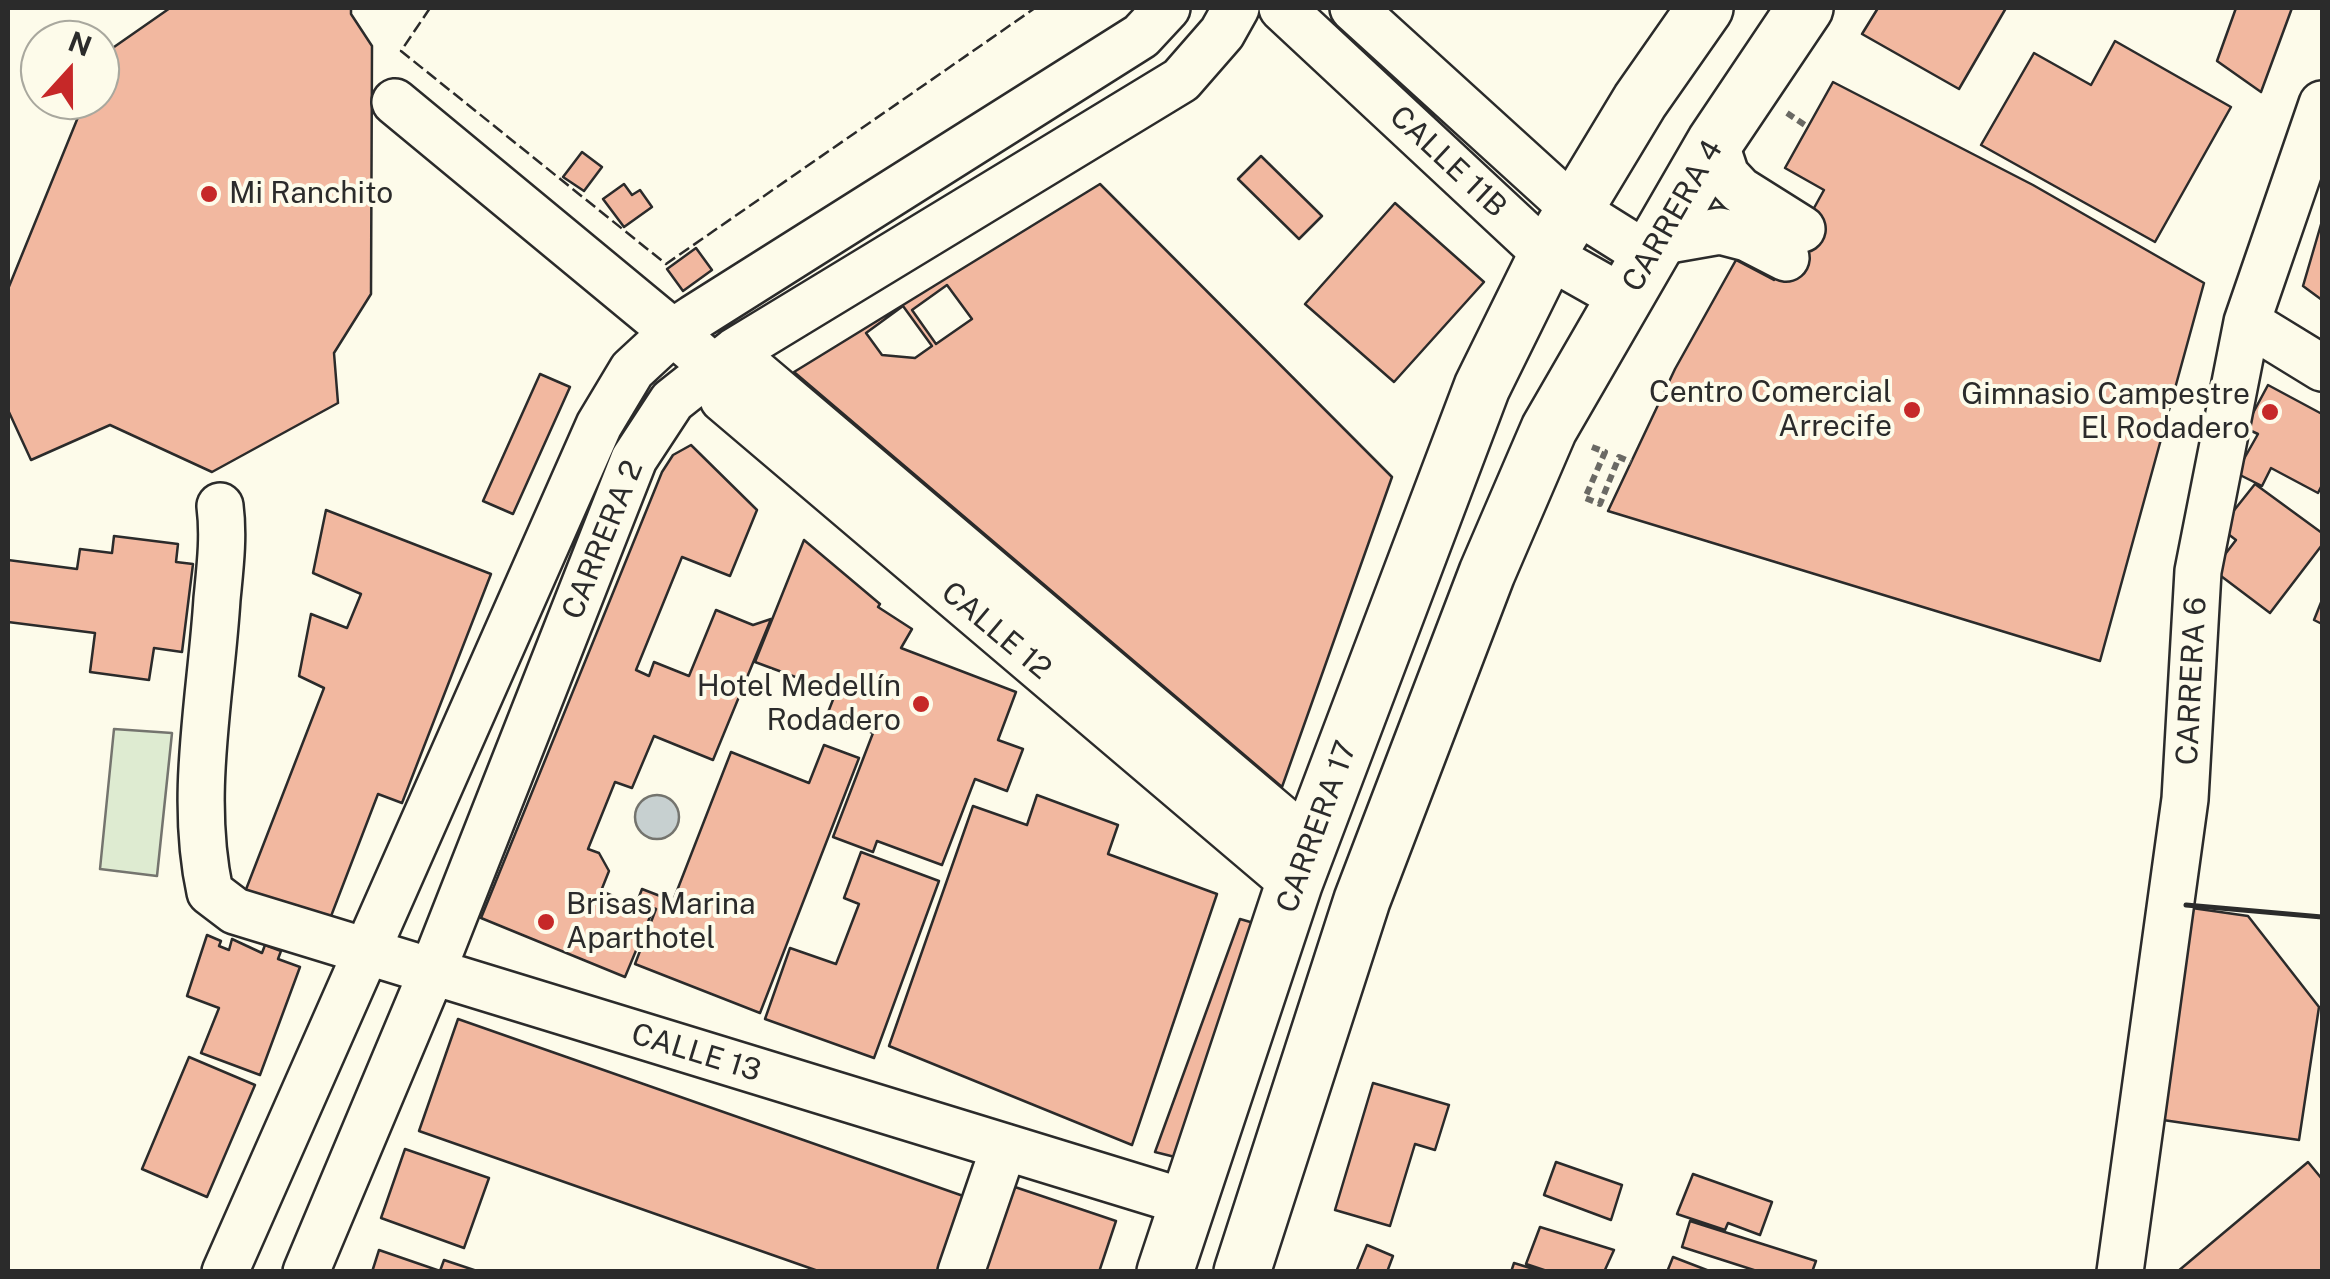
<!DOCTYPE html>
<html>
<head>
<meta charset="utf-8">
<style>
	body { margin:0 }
	#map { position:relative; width:2330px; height:1279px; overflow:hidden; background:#fdfbea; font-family:"Public Sans",sans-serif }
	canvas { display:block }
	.frame { position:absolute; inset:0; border:10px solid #2b2b2b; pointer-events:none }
	.north { position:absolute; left:20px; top:20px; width:100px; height:100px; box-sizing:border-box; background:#fdfbea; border:2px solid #a9a89e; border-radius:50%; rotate:21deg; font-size:28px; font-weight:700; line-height:40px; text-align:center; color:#2b2b2b }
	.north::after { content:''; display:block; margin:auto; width:35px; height:45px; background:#c62828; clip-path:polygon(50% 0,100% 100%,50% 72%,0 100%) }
</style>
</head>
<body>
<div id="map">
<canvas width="2330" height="1279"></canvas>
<div class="frame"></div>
<div class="north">N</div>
</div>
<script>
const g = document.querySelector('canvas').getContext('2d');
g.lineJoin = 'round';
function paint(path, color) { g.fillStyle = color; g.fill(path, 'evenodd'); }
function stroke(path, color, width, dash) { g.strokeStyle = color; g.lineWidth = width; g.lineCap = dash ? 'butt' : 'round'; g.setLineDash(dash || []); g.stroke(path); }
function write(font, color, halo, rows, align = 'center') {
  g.font = font + ' "Public Sans",sans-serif'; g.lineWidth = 8; g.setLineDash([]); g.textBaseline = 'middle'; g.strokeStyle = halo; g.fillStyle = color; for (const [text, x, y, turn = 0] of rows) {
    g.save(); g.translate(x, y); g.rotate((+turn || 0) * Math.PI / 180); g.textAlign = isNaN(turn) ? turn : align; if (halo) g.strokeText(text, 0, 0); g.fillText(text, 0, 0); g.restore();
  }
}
const green = new Path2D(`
	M 114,729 L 172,733 L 157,876 L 100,869 Z`);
paint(green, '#deebd1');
stroke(green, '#74746e', 2.5);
const water = new Path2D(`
	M635 817a22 22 0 1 1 44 0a22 22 0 1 1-44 0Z`);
paint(water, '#c7d0d0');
stroke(water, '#74746e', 2.5);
const building = new Path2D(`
	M 170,8 L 351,8 L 351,14 L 372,46 L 371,294 L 334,353 L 338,403 L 212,472 L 110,425 L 31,460 L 8,410 L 8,289 L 85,100 L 100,100 L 100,63 L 104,54 Z
	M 1878,8 L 2006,8 L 1959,89 L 1862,34 Z
	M 2236,8 L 2292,8 L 2261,92 L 2217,61 Z
	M 2115,41 L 2231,107 L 2155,242 L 1981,145 L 2034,53 L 2091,85 Z
	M 1833,82 L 2033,185 L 2204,283 L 2100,661 L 1608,511 L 1675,369 L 1736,260 L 1774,280 L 1824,190 L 1785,168 Z
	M 582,152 L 602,167 L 584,191 L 563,177 Z
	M 1261,156 L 1322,216 L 1299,239 L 1238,179 Z
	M 624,184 L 632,195 L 640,190 L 652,207 L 624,227 L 603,199 Z
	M 1100,184 L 1392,477 L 1282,787 L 794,372 Z
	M 1395,203 L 1484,282 L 1394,382 L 1305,304 Z
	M 2322,221 L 2322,300 L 2303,286 Z
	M 696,248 L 712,270 L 683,291 L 667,269 Z
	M 947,285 L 972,319 L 936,344 L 912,310 Z
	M 903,306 L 932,346 L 915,358 L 882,355 L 866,333 Z
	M 540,374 L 570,387 L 513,514 L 483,501 Z
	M 2268,385 L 2322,414 L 2322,485 L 2318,493 L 2271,468 L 2262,486 L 2236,473 L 2258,434 L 2245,428 Z
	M 691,445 L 757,510 L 730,576 L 682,557 L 636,670 L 649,676 L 654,662 L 689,676 L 716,610 L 753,625 L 771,619 L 713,760 L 654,736 L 632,788 L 615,782 L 588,849 L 599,853 L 609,871 L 601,891 L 652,912 L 625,977 L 481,918 L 662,472 L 673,455 Z
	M 2255,484 L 2322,533 L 2322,545 L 2270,613 L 2213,570 L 2236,540 L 2220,528 Z
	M 326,510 L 491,574 L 402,803 L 378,794 L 328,924 L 245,892 L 324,688 L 299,676 L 311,614 L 347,628 L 361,594 L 313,573 Z
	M 114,536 L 178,544 L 176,562 L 193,564 L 182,652 L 154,648 L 149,680 L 90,672 L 95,633 L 8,622 L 8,560 L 77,569 L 80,549 L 112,553 Z
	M 804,540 L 880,604 L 878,607 L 912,629 L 901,648 L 1016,692 L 998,740 L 1023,749 L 1007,791 L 975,779 L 942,865 L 877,841 L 873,852 L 833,837 L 873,733 L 827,715 L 836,692 L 755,662 Z
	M 2322,600 L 2322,624 L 2314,620 Z
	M 824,745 L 859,758 L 760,1013 L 635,964 L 656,909 L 637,902 L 642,889 L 673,901 L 731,752 L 809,783 Z
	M 1037,795 L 1118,825 L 1108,854 L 1217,894 L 1132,1145 L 889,1046 L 973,806 L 1027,825 Z
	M 861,852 L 939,881 L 874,1058 L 765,1019 L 790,948 L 836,964 L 859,904 L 844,898 Z
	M 2192,908 L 2248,916 L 2319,1007 L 2299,1140 L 2163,1120 Z
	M 1240,919 L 1264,926 L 1179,1158 L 1155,1152 Z
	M 207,935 L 221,941 L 219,946 L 229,950 L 232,939 L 262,953 L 265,945 L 281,951 L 278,959 L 300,967 L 260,1075 L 201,1053 L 219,1008 L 187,996 Z
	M 458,1019 L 969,1198 L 944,1272 L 821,1272 L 419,1131 Z
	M 189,1057 L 255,1085 L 207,1197 L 142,1169 Z
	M 1373,1083 L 1449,1105 L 1435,1150 L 1415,1144 L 1390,1226 L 1335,1210 Z
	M 405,1149 L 489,1178 L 464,1248 L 381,1218 Z
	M 1556,1162 L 1622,1185 L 1611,1220 L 1544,1195 Z
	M 2308,1162 L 2322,1179 L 2322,1272 L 2177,1272 Z
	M 1693,1174 L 1772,1202 L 1760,1235 L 1728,1223 L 1725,1230 L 1677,1214 Z
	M 1009,1185 L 1116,1221 L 1099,1272 L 981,1272 Z
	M 1690,1221 L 1816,1261 L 1812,1272 L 1760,1272 L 1682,1247 Z
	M 1540,1227 L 1614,1250 L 1604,1272 L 1550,1272 L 1526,1264 Z
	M 1367,1245 L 1393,1256 L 1387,1272 L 1356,1272 Z
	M 379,1250 L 440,1271 L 444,1260 L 480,1272 L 372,1272 Z
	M 1673,1257 L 1712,1272 L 1667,1272 Z
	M 1514,1263 L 1543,1272 L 1511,1272 Z`);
paint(building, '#f2b8a0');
stroke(building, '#2b2b2b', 2.5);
const minor = new Path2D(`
	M 1282,8 L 1547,255 L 1625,299
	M 1353,8 L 1574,209 L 1649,256
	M 395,102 L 673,332 L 713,367 L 723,399 L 1294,884
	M 1715,142 L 1726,175 L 1740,190 L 1802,229
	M 1657,242 L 1720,231 L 1747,238 L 1786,258
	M 2247,322 L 2322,368
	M 713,367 L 755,372 L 1310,843
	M 220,506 C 224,537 220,568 217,599 C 211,696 189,796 210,892 L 235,911 L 1188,1203
	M 225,1272 L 599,425 L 632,370 L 673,332 L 694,318 L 1141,36 L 1167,8
	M 306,1272 L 432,972 L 634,459 L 672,401 L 735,351 L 1181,80 L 1222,33 L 1236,8
	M 961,1272 L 1004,1147
	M 2120,1272 L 2185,799 L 2198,571 L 2247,322 L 2322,104`);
const major = new Path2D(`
	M 1165,1272 L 1294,884 L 1482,387 L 1547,255 L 1640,101 L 1705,8
	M 1242,1272 L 1362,900 L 1487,573 L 1549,429 L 1715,142 L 1805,8`);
stroke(minor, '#2b2b2b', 50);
stroke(major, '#2b2b2b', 60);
stroke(new Path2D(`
	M 1787,113 L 1808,127
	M 1592,447 L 1605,452 L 1585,498 L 1600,504 L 1619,457 L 1631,462`), '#6a6964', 6, [8, 5]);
stroke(minor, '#fdfbea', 45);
stroke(major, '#fdfbea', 55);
stroke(new Path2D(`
	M 430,8 L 401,51 L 666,264 L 1035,8`), '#2b2b2b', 2.5, [12, 5]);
stroke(new Path2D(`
	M 2186,905 L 2322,917`), '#2b2b2b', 5);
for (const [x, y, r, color] of [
	[209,194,10,"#c62828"],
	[1912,410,10,"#c62828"],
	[2270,412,10,"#c62828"],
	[921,704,10,"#c62828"],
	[546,922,10,"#c62828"]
]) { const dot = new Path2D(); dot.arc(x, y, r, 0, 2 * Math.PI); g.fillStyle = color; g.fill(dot); stroke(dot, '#fdfbea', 4); }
write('30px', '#2b2b2b', '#fdfbea', [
	["CALLE 11B",1448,162,43],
	["CARRERA 4",1673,216,-60],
	["CARRERA 2",603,540,-68],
	["CALLE 12",996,631,40],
	["CARRERA 6",2192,681,-87],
	["CARRERA 17",1317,827,-70],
	["CALLE 13",696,1053,17]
]);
write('30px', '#2b2b2b', '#fdfbea', [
	["Mi Ranchito",229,194,"left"],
	["Centro Comercial",1892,393],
	["Arrecife",1892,427],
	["Gimnasio Campestre",2250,395],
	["El Rodadero",2250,429],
	["Hotel Medellín",901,687],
	["Rodadero",901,721],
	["Brisas Marina",566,905,"left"],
	["Aparthotel",566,939,"left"]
], 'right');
</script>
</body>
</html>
